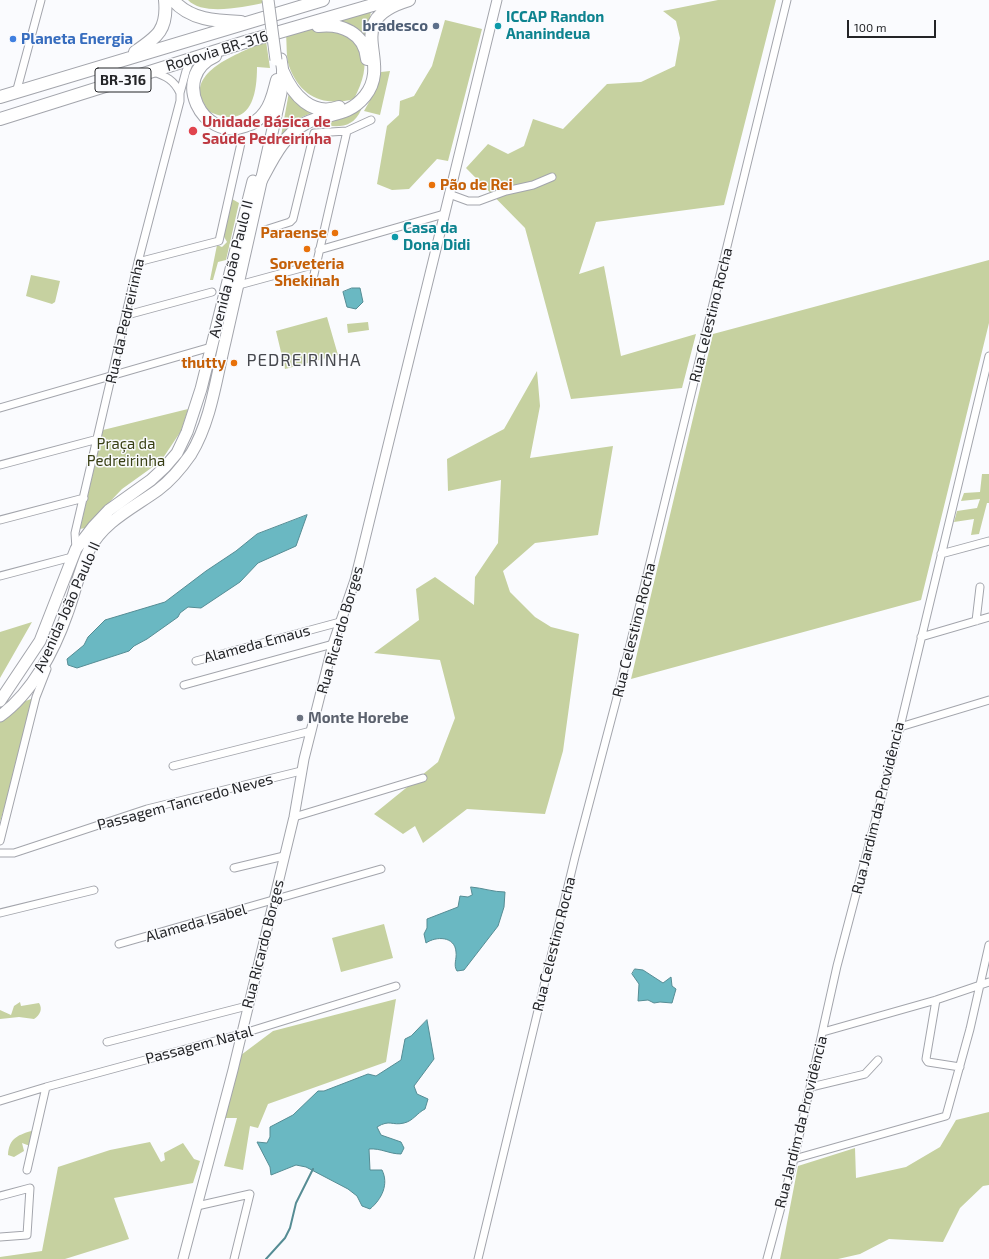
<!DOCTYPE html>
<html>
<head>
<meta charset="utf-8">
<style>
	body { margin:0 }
	#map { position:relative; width:989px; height:1259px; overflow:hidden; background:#fafbfe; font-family:"Exo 2",sans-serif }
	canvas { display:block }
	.scale { position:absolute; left:847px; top:20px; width:89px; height:18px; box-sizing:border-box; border:2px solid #232427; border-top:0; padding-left:5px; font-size:12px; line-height:14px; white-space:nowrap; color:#232427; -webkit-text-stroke:3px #fafbfe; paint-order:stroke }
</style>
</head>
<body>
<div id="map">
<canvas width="989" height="1259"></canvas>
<div class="scale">100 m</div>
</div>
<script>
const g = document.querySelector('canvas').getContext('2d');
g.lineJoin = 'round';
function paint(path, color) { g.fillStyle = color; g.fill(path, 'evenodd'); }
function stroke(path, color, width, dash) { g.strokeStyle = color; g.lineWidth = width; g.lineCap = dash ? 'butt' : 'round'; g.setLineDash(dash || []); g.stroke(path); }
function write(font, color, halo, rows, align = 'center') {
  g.font = font + ' "Exo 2",sans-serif'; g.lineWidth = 3; g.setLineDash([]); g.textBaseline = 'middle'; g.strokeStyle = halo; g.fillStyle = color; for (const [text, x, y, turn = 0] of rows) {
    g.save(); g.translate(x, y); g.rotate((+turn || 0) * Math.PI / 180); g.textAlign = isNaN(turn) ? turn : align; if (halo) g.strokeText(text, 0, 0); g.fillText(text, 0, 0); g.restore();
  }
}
paint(new Path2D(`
	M 188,0 L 263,0 L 263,3 C 243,7 203,16 188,0 Z
	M 718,0 L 776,0 L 724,205 L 596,222 L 579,274 L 604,266 L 621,356 L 696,334 L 682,388 L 571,399 L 525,228 L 466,168 L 488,144 L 508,154 L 524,146 L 533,119 L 563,129 L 607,84 L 641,82 L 675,66 L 680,38 L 676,21 L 663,11 Z
	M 371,10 L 367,48 L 334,21 Z
	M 445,20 L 482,29 L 448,161 L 437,159 L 409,189 L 392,190 L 377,184 L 387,126 L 399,115 L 400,101 L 414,96 L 432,66 Z
	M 326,27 C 368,37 373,63 354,99 C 324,107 300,97 289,66 C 286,57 287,45 286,35 L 297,30 Z
	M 266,41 L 270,68 L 257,67 C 257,101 248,130 208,111 C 206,106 201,99 200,94 C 197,66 246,51 266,41 Z
	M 390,71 L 380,115 L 364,111 L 373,95 L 381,72 Z
	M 289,92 L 316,111 L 302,117 L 281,136 Z
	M 356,110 L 361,110 C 352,131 333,127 314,123 Z
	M 232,199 L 239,203 L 226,260 L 218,262 L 213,280 L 210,280 L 217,245 L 222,247 L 227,242 L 223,235 Z
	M 989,260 L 989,323 L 921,600 L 631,679 L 713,334 Z
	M 31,275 L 60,281 L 55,302 L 52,304 L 26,296 Z
	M 327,317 L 338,355 L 285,369 L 276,331 Z
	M 368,322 L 369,330 L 348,333 L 347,324 Z
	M 537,371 L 540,406 L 530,458 L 613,446 L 598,535 L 535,543 L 503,571 L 510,592 L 535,617 L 551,627 L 579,634 L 563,751 L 545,814 L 467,809 L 423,843 L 415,826 L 403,834 L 374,814 L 438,762 L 455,718 L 440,660 L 374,653 L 419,620 L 416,589 L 435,577 L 474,605 L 475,577 L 498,543 L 501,480 L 448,491 L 447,459 L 504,429 Z
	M 188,409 L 181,431 L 161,461 L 122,489 L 85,528 L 80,529 L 103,430 Z
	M 982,474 L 989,474 L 989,503 L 987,503 L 979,534 L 971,535 L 974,519 L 954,522 L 957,511 L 977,508 L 980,499 L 961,501 L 964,493 L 980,492 Z
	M 32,622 L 0,678 L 0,632 Z
	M 36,697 L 36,701 L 0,822 L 0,711 Z
	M 384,924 L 393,958 L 341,972 L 332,938 Z
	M 396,999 L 386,1062 L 268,1104 L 258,1128 L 250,1126 L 243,1170 L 224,1166 L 237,1118 L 221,1118 L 241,1055 L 273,1031 Z
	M 20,1002 L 21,1006 L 39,1003 C 43,1009 40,1015 34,1019 L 19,1017 L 0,1019 L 0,1010 L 11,1015 L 14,1006 Z
	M 989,1112 L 989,1185 L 983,1186 L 960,1208 L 943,1242 L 889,1239 L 860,1254 L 838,1259 L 780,1259 L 798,1166 L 855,1148 L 856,1178 L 906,1167 L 940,1147 L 956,1120 Z
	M 34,1130 L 30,1146 L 22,1143 L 24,1151 L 14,1157 L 8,1155 C 9,1137 19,1135 34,1130 Z
	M 150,1142 L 161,1162 L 165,1160 L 164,1153 L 183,1143 L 194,1159 L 200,1161 L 193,1183 L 114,1198 L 129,1239 L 65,1259 L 0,1259 L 0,1257 L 42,1251 L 58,1167 L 110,1150 Z`), '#c6d1a0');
const water = new Path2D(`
	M 352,288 L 360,288 L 363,302 L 356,309 L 347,307 L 343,292 Z
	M 307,515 L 296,546 L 258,563 L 240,582 L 201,608 L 188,607 L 180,613 L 178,617 L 147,639 L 134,646 L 129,651 L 77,668 L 68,665 L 67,659 L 84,645 L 88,637 L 105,620 L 165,602 L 206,571 L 236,551 L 257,534 Z
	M 471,887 C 483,888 493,892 505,892 L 504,907 L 498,926 L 464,970 L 457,971 C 453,965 457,959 456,952 C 455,936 436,936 426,943 L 424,934 L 427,928 L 427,919 L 458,907 L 460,896 L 468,897 L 472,895 Z
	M 635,969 L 643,970 L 663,983 L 671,977 L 672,986 L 676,989 L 672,1003 L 660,1002 L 654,1003 L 648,1000 L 638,1001 L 639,984 L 632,974 Z
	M 427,1020 L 434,1059 L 414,1086 L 417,1094 L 428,1099 L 425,1109 C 417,1113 413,1121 404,1123 C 392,1126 390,1119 377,1127 L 381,1135 L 401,1142 L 404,1148 L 401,1154 C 389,1154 381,1148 369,1149 L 370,1170 L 382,1170 C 389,1184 382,1199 370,1209 L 362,1206 L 357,1196 L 348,1189 L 306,1167 L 296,1165 L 271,1175 L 270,1167 L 257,1142 L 267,1143 L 270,1137 L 270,1127 L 293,1115 L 318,1091 L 324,1091 L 368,1074 L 376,1076 L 401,1060 L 405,1039 L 411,1036 Z`);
paint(water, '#6ab8c2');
stroke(water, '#558c94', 1);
stroke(new Path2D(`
	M 266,1259 L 285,1238 L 290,1228 L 296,1203 L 313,1169`), '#558c94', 2);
const street = new Path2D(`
	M 153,72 C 166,76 174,80 180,93
	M 16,93 L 41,0
	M 449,194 L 468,201 L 479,201 L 506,191 L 533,185 L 552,177
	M 265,230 L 290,222 L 293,219 L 314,133 L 347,131 L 371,120
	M 319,250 L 444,214
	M 138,262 L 219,241 L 241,143
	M 312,283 L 347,131
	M 239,285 L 316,264
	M 127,315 L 212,292
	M 0,408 L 211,347
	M 0,465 L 98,439
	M 0,520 L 84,498
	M 76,549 L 75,533 L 138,262 L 180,101 L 180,93 L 186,71 L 191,59
	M 941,554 L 989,541
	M 0,576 L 72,557
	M 976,621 L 980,587
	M 921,637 L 989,617
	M 196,661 L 340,622
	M 184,685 L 333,644
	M 900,727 L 989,700
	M 173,766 L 311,731
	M 294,817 L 423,778
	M 0,841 L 36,697 L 47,669
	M 0,853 L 14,853 L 147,809 L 301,771
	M 234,868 L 284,856
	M 0,913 L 94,890
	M 119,944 L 381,869
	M 936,1000 L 926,1059 L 928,1062 L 960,1067
	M 823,1032 L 936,1000 L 989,982
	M 107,1042 L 247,1006
	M 811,1087 L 865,1074 L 878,1060
	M 0,1101 L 46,1087 L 241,1034 L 396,986
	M 794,1159 L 946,1116 L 970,1029 L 989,945
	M 27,1170 L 46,1087
	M 0,1196 L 30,1188 L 27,1235 L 0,1237
	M 197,1206 L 250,1194 L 234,1259
	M 478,1259 L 575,857 L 620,686 L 787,0
	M 767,1259 L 794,1159 L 837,966 L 900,727 L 989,356`);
const secondary = new Path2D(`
	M 183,1259 L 233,1070 L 294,817 L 304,759 L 333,644 L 355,580 L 497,0`);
const primary = new Path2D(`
	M 0,701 L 40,641 L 76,549 L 93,527 L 109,510 L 151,480 L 165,467 L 177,453 L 187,432 L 201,389 L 253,181
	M 0,716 C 32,693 54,651 67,614 C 75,593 79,570 89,550 C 103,522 133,508 158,490 C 170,481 182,467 191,454 C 211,421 216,379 225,342 C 244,259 262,176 281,93 L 283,72 L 281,59`);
const highway = new Path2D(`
	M 173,0 C 190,20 216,21 241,22
	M 318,26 C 341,23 365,33 367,59
	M 135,52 C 157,37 168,30 165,0
	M 215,56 C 170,76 202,142 245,126 C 253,124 260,119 265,112 C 272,103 274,91 277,80
	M 283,72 C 293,95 312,117 339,107
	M 0,97 L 323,0
	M 0,119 L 245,42 L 390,0
	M 260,182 C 272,160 283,135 306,123 C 328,112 347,118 365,96 C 394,60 339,21 409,0`);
stroke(street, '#a3a5ac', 9);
stroke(secondary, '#a3a5ac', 11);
stroke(primary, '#a3a5ac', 13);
stroke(highway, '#a3a5ac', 14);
stroke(street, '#fff', 7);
stroke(secondary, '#fff', 9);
stroke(primary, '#fff', 11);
stroke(highway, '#fff', 12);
const primaryBridge = new Path2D(`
	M 268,0 L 276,60`);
stroke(primaryBridge, '#a3a5ac', 13, []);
stroke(primaryBridge, '#fff', 11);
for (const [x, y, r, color] of [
	[436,26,4,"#5c6f8a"],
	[498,26,4,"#0f9aa8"],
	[13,39,4,"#3f7fe0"],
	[193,131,5,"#e0444e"],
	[432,185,4,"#e8710a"],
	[335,233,4,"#e8710a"],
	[395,237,4,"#0f9aa8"],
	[307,249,4,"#e8710a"],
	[234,363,4,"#e8710a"],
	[300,718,4,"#6b7280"]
]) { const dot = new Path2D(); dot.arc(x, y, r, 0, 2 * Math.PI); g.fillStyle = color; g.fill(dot); stroke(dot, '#fafbfe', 1.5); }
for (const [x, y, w] of [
	[123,80,56]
]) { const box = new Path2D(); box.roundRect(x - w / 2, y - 12, w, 24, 3); g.fillStyle = '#fafbfe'; g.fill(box); stroke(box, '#232427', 1); }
write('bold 14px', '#232427', null, [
	["BR-316",123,80]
]);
write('bold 15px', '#0d838f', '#fafbfe', [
	["ICCAP Randon",506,17],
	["Ananindeua",506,34],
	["Casa da",403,228],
	["Dona Didi",403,245]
], 'left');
write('bold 15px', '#4e5e75', '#fafbfe', [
	["bradesco",428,26]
], 'right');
write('bold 15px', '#366cbe', '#fafbfe', [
	["Planeta Energia",21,39]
], 'left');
write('15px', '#232427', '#fafbfe', [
	["Rodovia BR-316",217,51,-17],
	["Avenida João Paulo II",231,269,-76],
	["Rua Celestino Rocha",711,315,-76],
	["Rua da Pedreirinha",125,321,-77],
	["Avenida João Paulo II",67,607,-66],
	["Rua Ricardo Borges",340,630,-74],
	["Rua Celestino Rocha",634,630,-76],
	["Alameda Emaus",257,644,-15],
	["Passagem Tancredo Neves",185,802,-15],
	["Rua Jardim da Providência",878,808,-76],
	["Alameda Isabel",196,923,-16],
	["Rua Ricardo Borges",263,944,-76],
	["Rua Celestino Rocha",554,944,-76],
	["Passagem Natal",199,1045,-15],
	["Rua Jardim da Providência",801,1122,-76]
]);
write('bold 15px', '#be3a42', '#fafbfe', [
	["Unidade Básica de",202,122],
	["Saúde Pedreirinha",202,139]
], 'left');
write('bold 15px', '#c56008', '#fafbfe', [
	["Pão de Rei",440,185,"left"],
	["Paraense",327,233],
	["Sorveteria",307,264,"center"],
	["Shekinah",307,281,"center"],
	["thutty",226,363]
], 'right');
write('15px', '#383f14', '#fafbfe', [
	["Praça da",126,444],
	["Pedreirinha",126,461]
]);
write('bold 15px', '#5b616d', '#fafbfe', [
	["Monte Horebe",308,718]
], 'left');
g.letterSpacing = '1px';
write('17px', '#46484e', '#fafbfe', [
	["PEDREIRINHA",304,360]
]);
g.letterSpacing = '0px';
</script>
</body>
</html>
